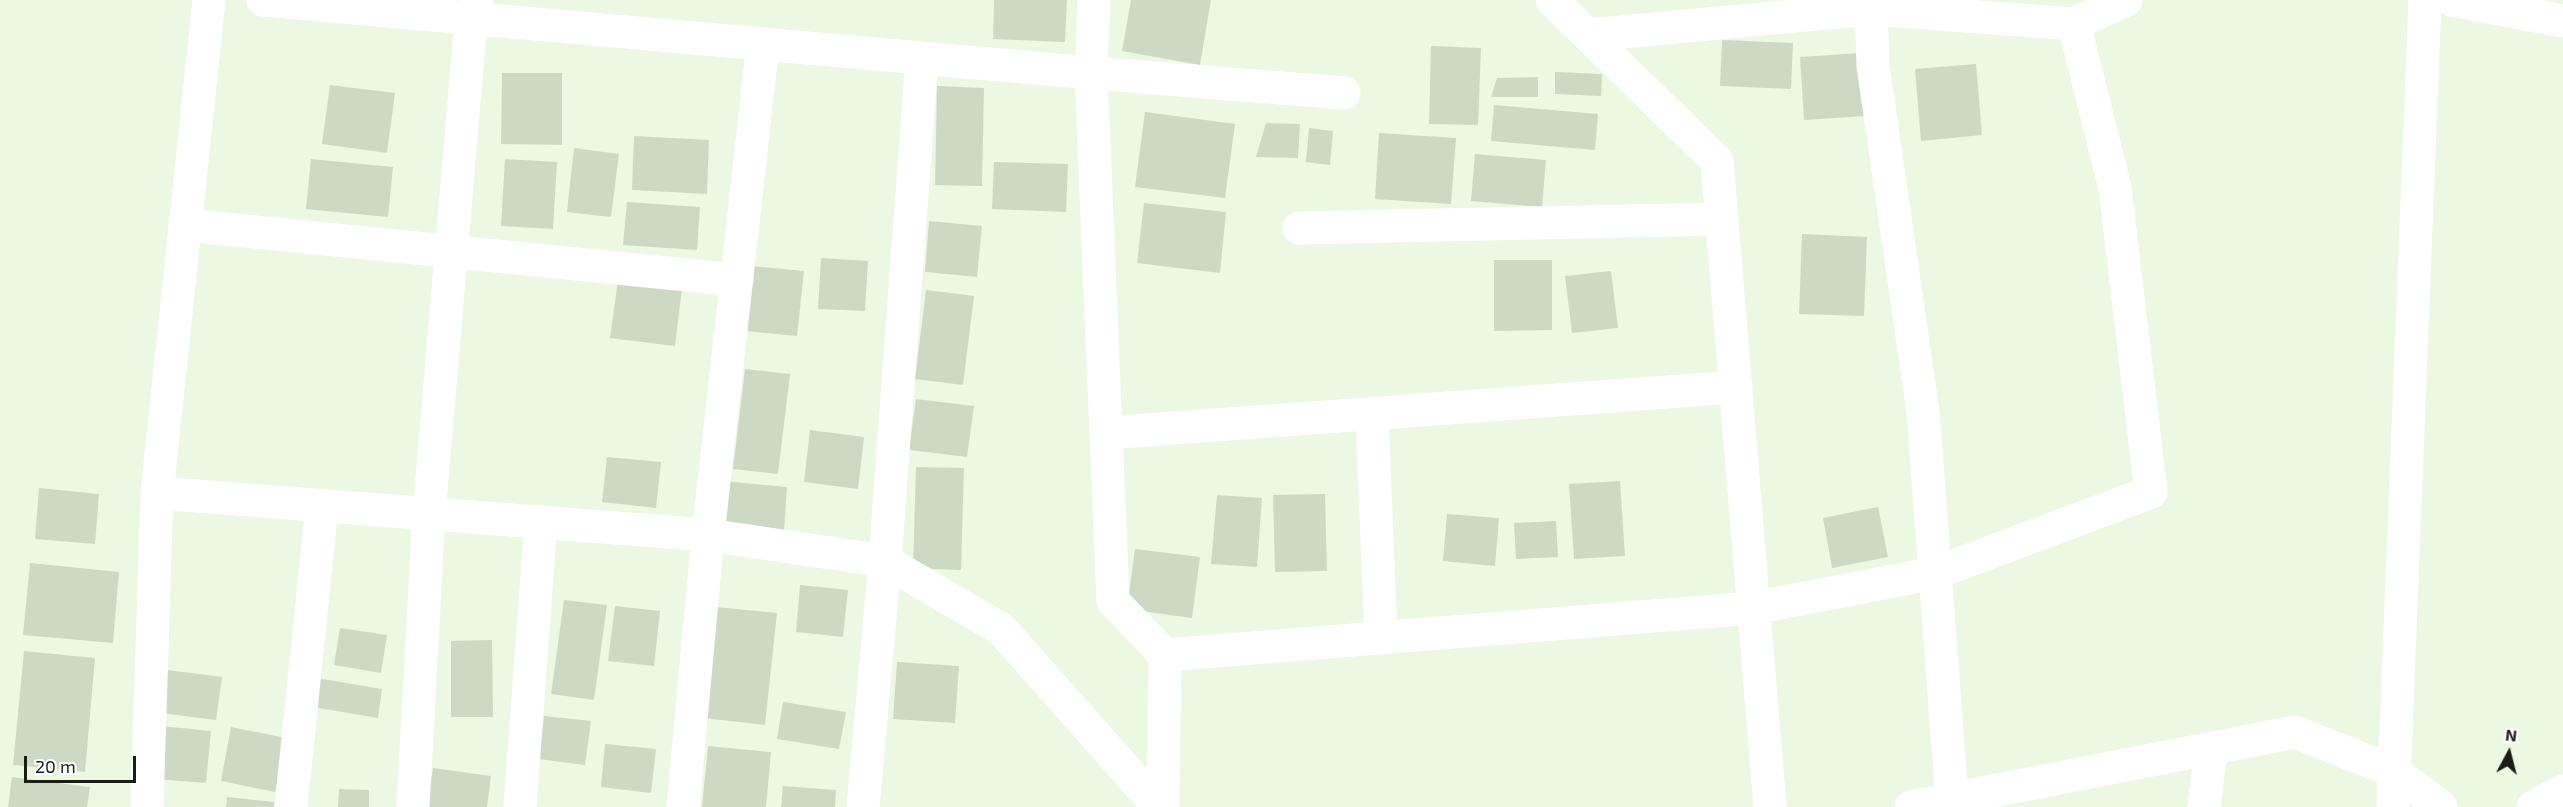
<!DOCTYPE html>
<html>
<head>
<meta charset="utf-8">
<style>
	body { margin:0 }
	#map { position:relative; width:2563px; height:807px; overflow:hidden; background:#ecf8e2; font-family:"Exo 2",sans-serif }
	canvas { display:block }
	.north { position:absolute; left:2479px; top:723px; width:60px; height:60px; -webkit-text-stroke:4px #fff; paint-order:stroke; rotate:7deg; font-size:16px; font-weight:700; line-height:24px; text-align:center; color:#191d16 }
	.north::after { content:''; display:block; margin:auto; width:21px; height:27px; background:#191d16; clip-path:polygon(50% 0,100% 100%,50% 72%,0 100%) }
	.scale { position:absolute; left:24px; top:756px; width:112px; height:27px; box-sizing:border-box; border:3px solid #191d16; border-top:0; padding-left:8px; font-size:18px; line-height:21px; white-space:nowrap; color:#191d16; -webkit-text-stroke:4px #fff; paint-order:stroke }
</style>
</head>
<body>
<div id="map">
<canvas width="2563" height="807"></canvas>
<div class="north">N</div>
<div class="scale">20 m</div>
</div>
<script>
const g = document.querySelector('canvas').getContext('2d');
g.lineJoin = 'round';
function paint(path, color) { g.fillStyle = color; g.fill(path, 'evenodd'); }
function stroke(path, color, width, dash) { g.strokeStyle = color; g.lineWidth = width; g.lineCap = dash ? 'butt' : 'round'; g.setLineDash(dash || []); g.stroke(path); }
paint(new Path2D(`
	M 994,0 L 1067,0 L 1065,42 L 993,39 Z
	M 1131,0 L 1211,0 L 1200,65 L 1122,51 Z
	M 1722,40 L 1793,43 L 1791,89 L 1720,86 Z
	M 1431,46 L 1481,48 L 1478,125 L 1429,124 Z
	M 1861,53 L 1865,116 L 1804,120 L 1800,57 Z
	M 1976,64 L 1982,135 L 1921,141 L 1915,69 Z
	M 1555,72 L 1602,74 L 1601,96 L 1555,94 Z
	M 502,73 L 562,73 L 562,145 L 501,144 Z
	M 1538,77 L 1538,97 L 1491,97 L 1497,78 Z
	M 330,85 L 395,93 L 387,153 L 322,144 Z
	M 937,86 L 984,88 L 982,186 L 935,185 Z
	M 1494,105 L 1598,114 L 1595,150 L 1491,141 Z
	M 1145,112 L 1235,124 L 1225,198 L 1135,187 Z
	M 1266,123 L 1300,124 L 1298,158 L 1256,157 Z
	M 1309,128 L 1333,131 L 1330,165 L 1306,162 Z
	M 1379,133 L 1456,138 L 1451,204 L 1375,199 Z
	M 634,136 L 709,140 L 707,194 L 632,190 Z
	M 574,148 L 619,154 L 611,217 L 567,212 Z
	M 1475,154 L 1546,160 L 1542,207 L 1471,201 Z
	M 311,159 L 393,167 L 388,217 L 306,209 Z
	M 505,159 L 557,162 L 553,229 L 501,226 Z
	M 994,162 L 1068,164 L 1066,212 L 992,209 Z
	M 627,202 L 700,207 L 697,250 L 623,245 Z
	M 1144,203 L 1226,212 L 1220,273 L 1137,263 Z
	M 929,221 L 982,226 L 977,277 L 925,272 Z
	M 1802,234 L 1867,237 L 1864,316 L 1799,314 Z
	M 821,258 L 868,261 L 865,311 L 818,309 Z
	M 1494,260 L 1552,260 L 1552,330 L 1494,331 Z
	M 751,266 L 804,271 L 797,336 L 745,331 Z
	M 1611,271 L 1618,328 L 1572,333 L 1565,276 Z
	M 618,280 L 682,288 L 675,346 L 610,338 Z
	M 926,290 L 974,296 L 963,385 L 915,379 Z
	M 745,369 L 790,374 L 778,474 L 733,469 Z
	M 916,399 L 974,406 L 967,457 L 909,450 Z
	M 810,430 L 864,437 L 858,489 L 804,482 Z
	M 607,457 L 661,462 L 656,508 L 602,502 Z
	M 916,467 L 964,468 L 961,570 L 913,568 Z
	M 722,481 L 787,487 L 784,532 L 719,527 Z
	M 1620,481 L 1625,556 L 1574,559 L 1569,484 Z
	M 39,488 L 99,494 L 95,544 L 35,539 Z
	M 1325,494 L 1327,571 L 1275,572 L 1273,495 Z
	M 1217,495 L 1262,498 L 1257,567 L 1211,564 Z
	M 1878,507 L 1888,557 L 1832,568 L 1823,518 Z
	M 1447,514 L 1499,518 L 1495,566 L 1443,561 Z
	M 1556,521 L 1558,557 L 1516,559 L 1514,523 Z
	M 1135,549 L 1200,557 L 1192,618 L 1127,609 Z
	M 30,563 L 119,572 L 113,643 L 23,635 Z
	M 800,585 L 848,590 L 843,637 L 796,632 Z
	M 564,600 L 607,605 L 594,700 L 551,694 Z
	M 615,606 L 660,611 L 654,666 L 608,661 Z
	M 715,607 L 777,613 L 765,725 L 704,718 Z
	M 340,628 L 387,635 L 381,673 L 334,665 Z
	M 492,640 L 493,717 L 451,717 L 451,641 Z
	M 24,651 L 95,658 L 85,772 L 13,765 Z
	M 897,662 L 959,666 L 955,723 L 893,719 Z
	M 167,670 L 222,677 L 216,720 L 161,713 Z
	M 317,678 L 382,689 L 378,718 L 313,707 Z
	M 783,702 L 846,712 L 839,749 L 777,739 Z
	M 544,716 L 591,721 L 585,765 L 539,759 Z
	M 160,726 L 211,731 L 206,783 L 156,779 Z
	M 231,727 L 286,738 L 275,792 L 221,781 Z
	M 605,744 L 656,749 L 651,793 L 601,787 Z
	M 708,746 L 771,752 L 766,807 L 702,807 Z
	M 433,768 L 491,776 L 487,807 L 427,807 Z
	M 12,777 L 90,787 L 87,807 L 8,807 Z
	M 783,786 L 836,790 L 835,807 L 781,807 Z
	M 339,789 L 369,790 L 369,807 L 338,807 Z
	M 227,797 L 274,802 L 274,807 L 226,807 Z`), '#ced9c4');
stroke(new Path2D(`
	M 263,0 L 1091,73 L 1344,93
	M 1094,0 L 1091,73 L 1113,601 L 1165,655 L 1163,807
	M 1552,0 L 1717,161 L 1770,807
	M 1871,0 L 1873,66 L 1923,412 L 1952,799
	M 2451,0 L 2563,21
	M 1588,35 L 1871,9 L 2074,24 L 2126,0
	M 185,225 L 737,280
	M 1299,228 L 1722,219
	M 1372,414 L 1381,638
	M 1106,433 L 1736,387
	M 157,493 L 708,535 L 885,561 L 1001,629 L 1159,807
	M 1165,655 L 1754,608 L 1935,573 L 2151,492 L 2115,188 L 2074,24
	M 147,807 L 157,493 L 209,0
	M 291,807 L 322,506
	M 413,807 L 429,514 L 471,19 L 477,0
	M 520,807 L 541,522
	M 683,807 L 708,535 L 763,44
	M 863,807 L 885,561 L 922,58
	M 1911,807 L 2295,732 L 2395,772 L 2441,807
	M 2204,807 L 2211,748
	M 2393,807 L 2425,0
	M 2533,807 L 2563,791`), '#fff', 33);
</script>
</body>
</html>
